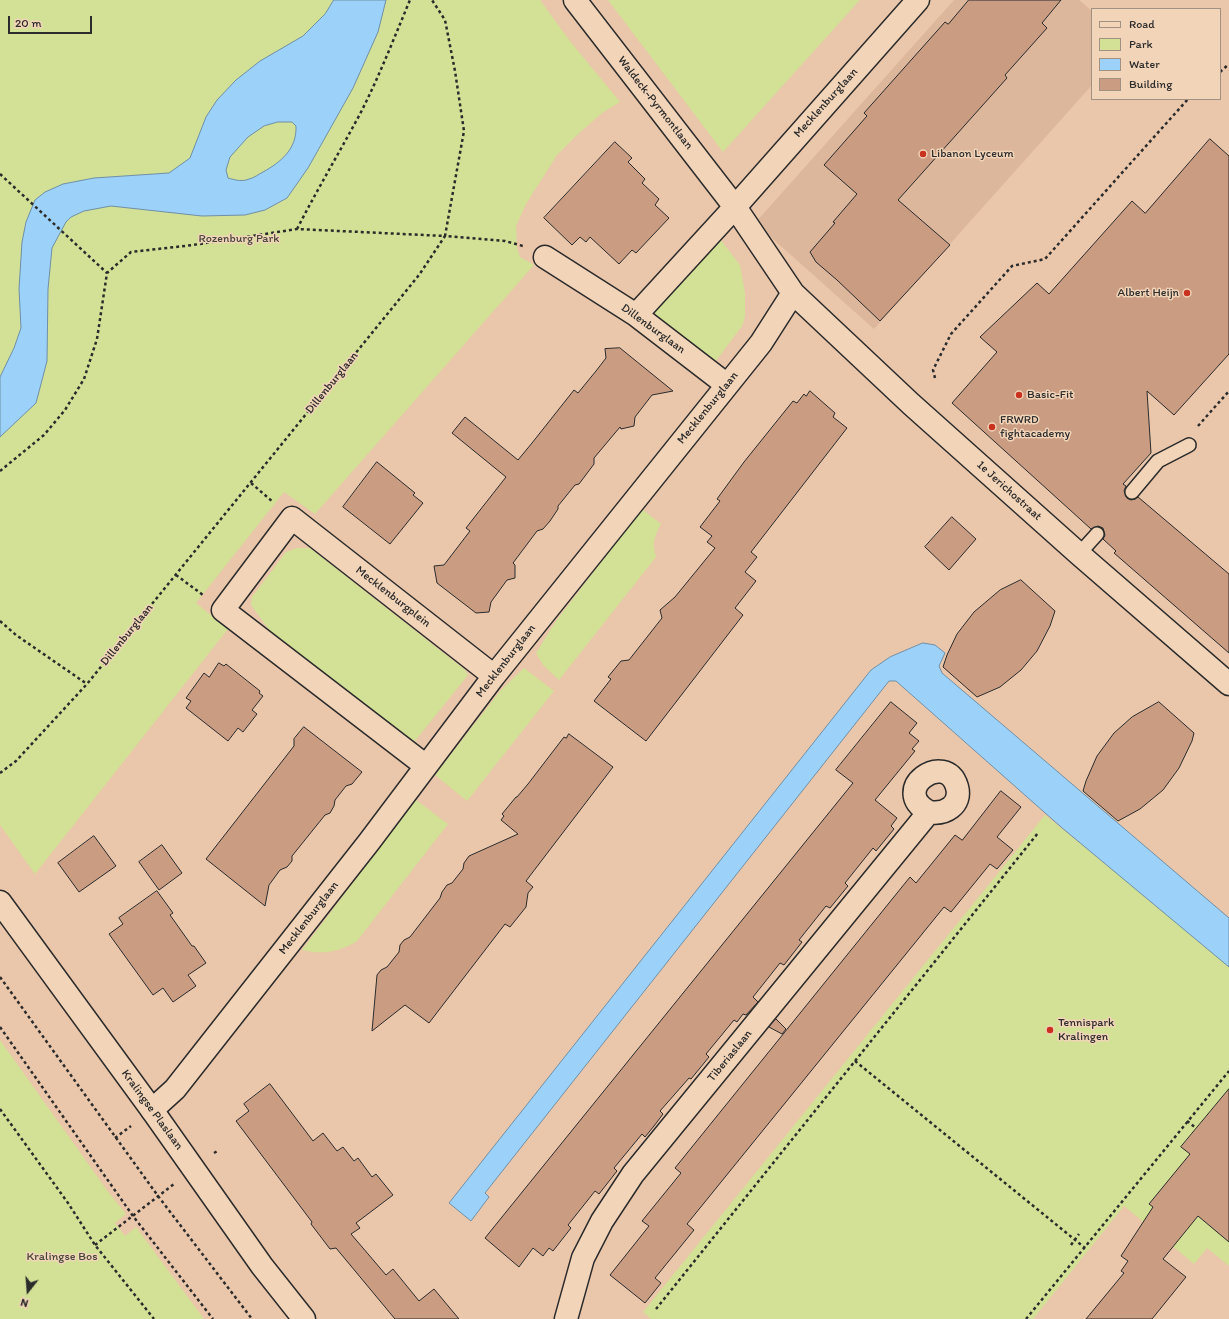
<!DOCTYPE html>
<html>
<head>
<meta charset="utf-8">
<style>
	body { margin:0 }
	#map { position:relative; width:1229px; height:1319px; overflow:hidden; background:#eac6aa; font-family:Itim,sans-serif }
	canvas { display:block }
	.legend { position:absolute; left:1091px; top:8px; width:130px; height:92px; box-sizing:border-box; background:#f2d4b8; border:1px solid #a29080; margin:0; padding:5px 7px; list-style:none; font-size:12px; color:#2b2b2b }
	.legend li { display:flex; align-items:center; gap:8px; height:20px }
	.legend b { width:20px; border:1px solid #a29080 }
	.north { position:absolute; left:8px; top:1271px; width:40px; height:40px; -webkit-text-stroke:3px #f2d4b8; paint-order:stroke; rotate:197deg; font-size:11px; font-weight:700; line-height:16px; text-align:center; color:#2b2b2b }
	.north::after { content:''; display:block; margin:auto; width:14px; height:18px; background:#2b2b2b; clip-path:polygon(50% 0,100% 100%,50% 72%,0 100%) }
	.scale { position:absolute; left:8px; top:16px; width:84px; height:18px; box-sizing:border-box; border:2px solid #2b2b2b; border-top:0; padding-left:5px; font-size:12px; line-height:14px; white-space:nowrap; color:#2b2b2b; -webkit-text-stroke:3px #f2d4b8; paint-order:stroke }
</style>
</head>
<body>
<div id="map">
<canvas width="1229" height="1319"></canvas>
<ul class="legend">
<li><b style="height:5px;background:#f2d4b8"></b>Road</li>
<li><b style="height:11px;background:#d2e195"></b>Park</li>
<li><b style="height:11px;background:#9cd2fa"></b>Water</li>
<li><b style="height:11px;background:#ca9d83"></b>Building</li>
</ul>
<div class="north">N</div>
<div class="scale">20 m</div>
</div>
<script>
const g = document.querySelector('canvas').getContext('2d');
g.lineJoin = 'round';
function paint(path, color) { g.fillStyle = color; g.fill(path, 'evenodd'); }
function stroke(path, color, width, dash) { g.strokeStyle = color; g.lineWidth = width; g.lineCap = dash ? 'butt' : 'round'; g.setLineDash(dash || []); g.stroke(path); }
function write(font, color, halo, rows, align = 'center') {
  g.font = font + ' Itim,sans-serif'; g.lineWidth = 3; g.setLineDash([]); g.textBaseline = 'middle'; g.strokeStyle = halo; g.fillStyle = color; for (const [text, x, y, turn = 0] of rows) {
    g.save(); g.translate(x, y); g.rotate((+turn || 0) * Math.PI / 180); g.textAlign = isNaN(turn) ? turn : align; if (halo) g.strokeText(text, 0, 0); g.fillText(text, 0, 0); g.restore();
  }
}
paint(new Path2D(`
	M 954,0 L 1079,0 L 1092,11 L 1092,85 L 874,329 L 755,223 Z`), '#dcb79c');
paint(new Path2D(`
	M 0,0 L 540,0 L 570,41 L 620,102 L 602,113 L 576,136 L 557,155 L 526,204 L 516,226 L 517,248 L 520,257 L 534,265 L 315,514 L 284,492 L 196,603 L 228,629 L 35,874 L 0,825 Z
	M 608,0 L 860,0 L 723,152 Z
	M 720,239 L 740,265 L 745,293 L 745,317 L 742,326 L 715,362 L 657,319 L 655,312 Z
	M 642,509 L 661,524 C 654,537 652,543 656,557 L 559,680 L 543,665 L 536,653 L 556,621 Z
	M 297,548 L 310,548 L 465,670 L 468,675 L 415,741 L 410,739 L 270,631 L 251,605 L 252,597 L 286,552 Z
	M 524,668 L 554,691 L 467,801 L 435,775 L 500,691 Z
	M 416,800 L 448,824 L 357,941 C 339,952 322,955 302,950 Z
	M 1045,815 L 1229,963 L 1229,1266 L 1207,1248 L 1194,1264 L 1124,1206 L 1033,1319 L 651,1319 L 643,1312 Z
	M 0,1040 L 109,1193 L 126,1214 L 115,1223 L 125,1236 L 136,1227 L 204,1319 L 0,1319 Z`), '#d2e195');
const water = new Path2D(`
	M 334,0 L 386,0 L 378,32 L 353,88 L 308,168 L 287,198 L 265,210 L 245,215 L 202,216 L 111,206 L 84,211 L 71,217 L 66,222 L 52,248 L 48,289 L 47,361 L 36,403 L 0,437 L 0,377 L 14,348 L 21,328 L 19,289 L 22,242 L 26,222 L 35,200 L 45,192 L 63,184 L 94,178 L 169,173 L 190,158 L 206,117 L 217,100 L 236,80 L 260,61 L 303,36 L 325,14 ZM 278,122 L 292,122 L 296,126 C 297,149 281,162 263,172 C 259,174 254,178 249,179 C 242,182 235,180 228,178 L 226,170 L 230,157 L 248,137 L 264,126 Z
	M 923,643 L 935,645 L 945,653 L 939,666 L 942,673 L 1229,918 L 1229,967 L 1061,827 L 896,681 L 889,681 L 485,1193 L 489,1197 L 471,1221 L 449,1203 L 871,670 L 890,657 Z`);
paint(water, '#9cd2fa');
stroke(water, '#6f8fa7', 1);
const building = new Path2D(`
	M 969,0 L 1061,0 L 1042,23 L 1047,28 L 1005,75 L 1007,78 L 898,200 L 950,245 L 880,321 L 837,280 L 816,262 L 810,252 L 835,223 L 833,222 L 857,194 L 824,165 L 867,116 L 864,113 L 945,22 L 948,24 Z
	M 1210,139 L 1229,156 L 1229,354 L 1174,415 L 1147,391 L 1151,453 L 1123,484 L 1126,486 L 1124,491 L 1127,498 L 1131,500 L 1135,499 L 1138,497 L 1229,574 L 1229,653 L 1114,553 L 1116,551 L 1103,539 L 1105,535 L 1103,528 L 1098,526 L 1091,529 L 952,403 L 997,352 L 980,337 L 1037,283 L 1049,294 L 1132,201 L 1145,213 Z
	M 615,142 L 632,158 L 628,162 L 645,179 L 642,183 L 659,199 L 655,205 L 669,218 L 636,253 L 632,250 L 619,264 L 590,237 L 586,242 L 580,237 L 572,245 L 544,218 Z
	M 620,348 L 673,391 L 652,395 L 635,417 L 634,426 L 621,429 L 620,427 L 594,458 L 594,464 L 579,484 L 575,485 L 558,506 L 558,509 L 550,521 L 543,529 L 537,531 L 513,563 L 515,565 L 515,578 L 507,580 L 491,602 L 489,612 L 476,613 L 437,583 L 434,566 L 444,565 L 470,531 L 466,528 L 506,477 L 452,433 L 465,417 L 518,460 L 532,443 L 574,390 L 578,393 L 596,371 L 606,358 L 605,349 Z
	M 810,391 L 835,413 L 833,417 L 847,428 L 751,552 L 757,557 L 745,572 L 756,581 L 735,608 L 743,615 L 646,741 L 594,701 L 611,679 L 608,677 L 621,661 L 629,660 L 662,618 L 660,610 L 675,597 L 715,548 L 707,542 L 712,536 L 700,527 L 720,501 L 717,499 L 744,462 L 793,401 L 797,403 L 804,394 L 806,396 Z
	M 377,462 L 415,493 L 413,495 L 423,503 L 390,544 L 343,507 Z
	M 952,517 L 976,539 L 949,570 L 925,547 Z
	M 1021,580 L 1055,611 L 1050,626 L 1037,651 L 1021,670 L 1000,687 L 977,697 L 943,667 L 947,655 L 957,634 L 974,612 L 1000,590 Z
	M 219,663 L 224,666 L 226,664 L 260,691 L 259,693 L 263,696 L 252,710 L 257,714 L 243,732 L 238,728 L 228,741 L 186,708 L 191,701 L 186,698 L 204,673 L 209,677 Z
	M 891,702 L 917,723 L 909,733 L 919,741 L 912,749 L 915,751 L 875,800 L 897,818 L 891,826 L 894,829 L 876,851 L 873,848 L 845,883 L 848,886 L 830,908 L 826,906 L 799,940 L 802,942 L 784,965 L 780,963 L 753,997 L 758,1002 L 746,1015 L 743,1014 L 737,1022 L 734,1020 L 706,1054 L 709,1057 L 691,1079 L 689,1078 L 660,1111 L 663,1114 L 654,1126 L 645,1137 L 642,1134 L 614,1168 L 617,1171 L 599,1194 L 595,1191 L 568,1225 L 571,1228 L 553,1251 L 549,1248 L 543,1256 L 533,1248 L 519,1267 L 485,1238 L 853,783 L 836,770 Z
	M 1159,702 L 1194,733 L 1192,741 L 1179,768 L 1163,790 L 1140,809 L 1118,821 L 1083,791 L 1086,781 L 1097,756 L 1114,733 L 1132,717 Z
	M 304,727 L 362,772 L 352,784 L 346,786 L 335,800 L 334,806 L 330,813 L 325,815 L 292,856 L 292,861 L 287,867 L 280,870 L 269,885 L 265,906 L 206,859 L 294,746 L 294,739 Z
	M 569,734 L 613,767 L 526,881 L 533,887 L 528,893 L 526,907 L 510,927 L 505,924 L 429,1023 L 405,1005 L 372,1031 L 377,975 L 381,970 L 387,967 L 399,952 L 400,945 L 404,940 L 410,937 L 440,898 L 442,892 L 447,885 L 452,883 L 463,869 L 464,863 L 469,856 L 518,834 L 501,820 L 504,816 L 502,814 L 516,797 L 517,797 L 528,784 L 564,737 L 566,738 Z
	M 1001,791 L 1021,807 L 997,837 L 1013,850 L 997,869 L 990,864 L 951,912 L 944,907 L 687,1224 L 694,1230 L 655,1278 L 661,1283 L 645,1303 L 610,1275 L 649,1226 L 642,1221 L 681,1173 L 675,1168 L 910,877 L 916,883 L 955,835 L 962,840 Z
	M 94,836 L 116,866 L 79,892 L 58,863 Z
	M 162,845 L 182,873 L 159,890 L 139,862 Z
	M 157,891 L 173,913 L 170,915 L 192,946 L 194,946 L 206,963 L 188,975 L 196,986 L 173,1002 L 163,988 L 153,995 L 109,934 L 123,924 L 119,918 Z
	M 776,1019 L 786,1029 L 782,1034 L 769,1027 Z
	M 270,1084 L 313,1141 L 323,1133 L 337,1151 L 343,1147 L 354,1161 L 358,1158 L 372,1177 L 376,1174 L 393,1195 L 356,1223 L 360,1228 L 351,1234 L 386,1275 L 393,1269 L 419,1301 L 434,1289 L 459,1319 L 395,1319 L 336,1248 L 330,1249 L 311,1224 L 312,1222 L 236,1121 L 249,1111 L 244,1104 Z
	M 1229,1089 L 1229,1242 L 1198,1216 L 1163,1259 L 1186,1277 L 1152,1319 L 1086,1319 L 1124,1273 L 1121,1271 L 1128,1261 L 1121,1256 L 1153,1207 L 1149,1204 L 1190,1154 L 1181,1147 Z`);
paint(building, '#ca9d83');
stroke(building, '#2b2b2b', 1);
const lane = new Path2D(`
	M 1132,492 L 1158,461 L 1189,445
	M 1079,554 L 1097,534`);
const street = new Path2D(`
	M 575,0 L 735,207 L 793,293 L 911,404 L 1079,554 L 1229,684
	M 545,257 L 636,315 L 727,385
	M 636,315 L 735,207 L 918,0
	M 426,766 L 223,610 L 292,518 L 494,676
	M 152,1110 L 175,1089 L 369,842 L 494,676 L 761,343 L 793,293
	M 566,1319 L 583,1258 L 602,1221 L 633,1174 L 929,812 C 945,815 962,805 957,787 C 946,749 888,790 929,812`);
const secondary = new Path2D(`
	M 0,902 L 152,1110 L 262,1266 L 304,1319`);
stroke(lane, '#2b2b2b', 16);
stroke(street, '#2b2b2b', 25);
stroke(secondary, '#2b2b2b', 25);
stroke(new Path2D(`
	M 1220,72 L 1229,64
	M 0,174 L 107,273
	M 297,229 C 317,190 339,153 360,114 C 379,77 394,38 410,0
	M 935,378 L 933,370 L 951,334 L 1012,266 L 1045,259 L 1188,99
	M 1198,426 L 1229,391
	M 0,471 L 44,435 L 65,410 L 84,379 L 97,339 L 107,273 L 131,252 L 193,245 L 297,229 L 445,236 L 464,131 L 455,71 L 445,20 L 432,0
	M 251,483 L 273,502
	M 176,575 L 203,595
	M 0,621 L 16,635 L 87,684
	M 0,773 L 16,761 L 87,684 L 419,275 L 445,236 L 505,241 L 523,246
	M 0,977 L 158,1196 L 252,1319
	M 0,1027 L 133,1216 L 213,1319
	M 855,1061 L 1085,1248
	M 0,1109 L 68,1203 L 95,1245 L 154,1319
	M 1187,1121 L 1196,1128
	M 115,1138 L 131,1126
	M 214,1153 L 219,1150
	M 95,1245 L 174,1184
	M 1071,1245 L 1079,1234
	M 656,1309 L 1038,833
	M 1026,1319 L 1229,1071`), '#2b2b2b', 2.5, [3, 3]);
stroke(lane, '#f2d4b8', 13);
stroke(street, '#f2d4b8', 22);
stroke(secondary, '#f2d4b8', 22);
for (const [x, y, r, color] of [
	[923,154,4,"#c8321e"],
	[1187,293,4,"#c8321e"],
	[1019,395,4,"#c8321e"],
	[992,427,4,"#c8321e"],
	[1050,1030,4,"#c8321e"]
]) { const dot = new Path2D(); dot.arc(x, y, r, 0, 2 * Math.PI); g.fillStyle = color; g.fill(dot); stroke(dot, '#f2d4b8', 1.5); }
write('12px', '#2b2b2b', '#f2d4b8', [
	["Waldeck-Pyrmontlaan",655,103,52],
	["Mecklenburglaan",826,103,-48],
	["Dillenburglaan",653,329,36],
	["Dillenburglaan",332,383,-51],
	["Mecklenburglaan",708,408,-51],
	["1e Jerichostraat",1009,491,42],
	["Mecklenburgplein",393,597,38],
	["Dillenburglaan",127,635,-51],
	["Mecklenburglaan",506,661,-52],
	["Mecklenburglaan",309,918,-52],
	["Tiberiaslaan",730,1056,-51],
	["Kralingse Plaslaan",152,1110,54]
]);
write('12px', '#2b2b2b', '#f2d4b8', [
	["Libanon Lyceum",931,154],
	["Albert Heijn",1179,293,"right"],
	["Basic-Fit",1027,395],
	["FRWRD",1000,420],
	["fightacademy",1000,434],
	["Tennispark",1058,1023],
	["Kralingen",1058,1037]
], 'left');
write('12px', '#44463b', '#f2d4b8', [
	["Rozenburg Park",239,239],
	["Kralingse Bos",62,1257]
]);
</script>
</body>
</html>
